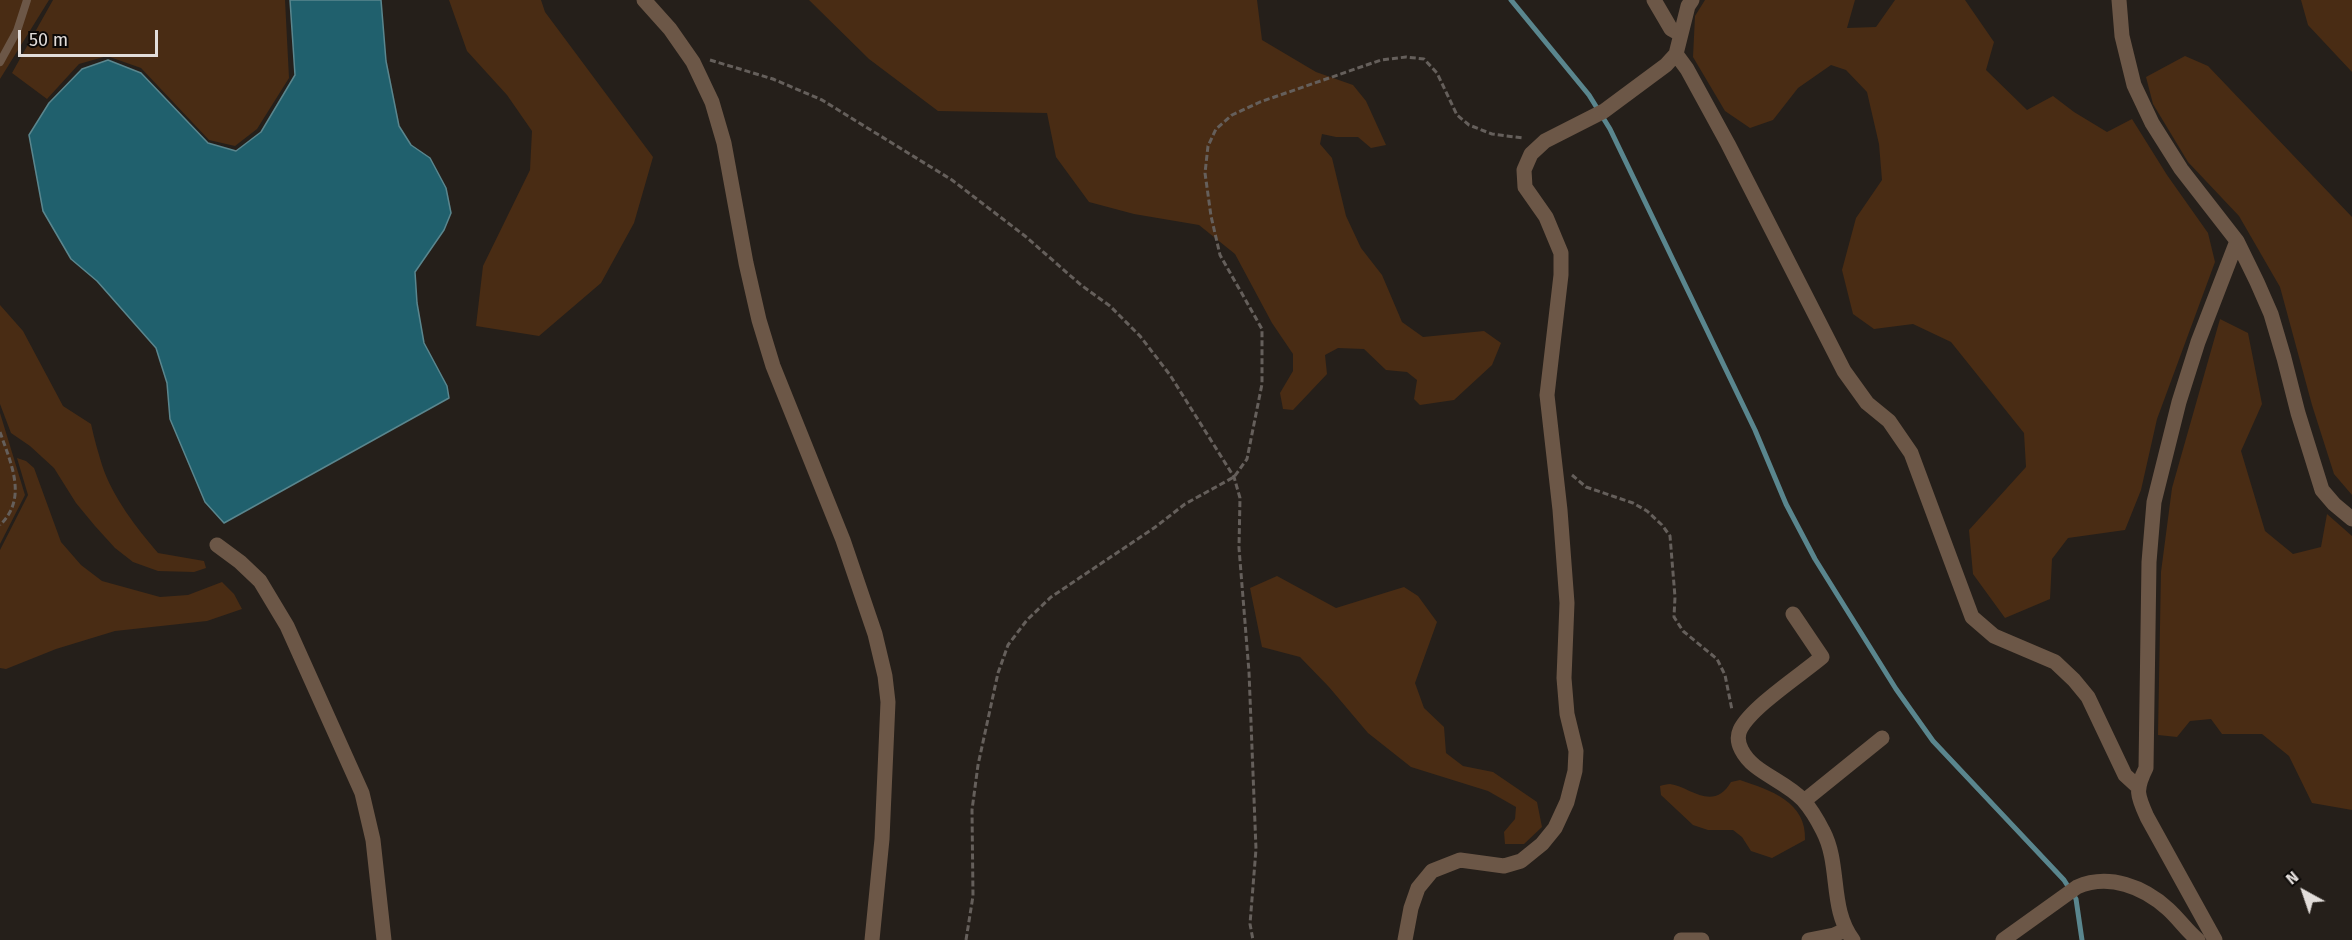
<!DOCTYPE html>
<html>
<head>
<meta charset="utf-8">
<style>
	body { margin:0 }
	#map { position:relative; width:2352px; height:940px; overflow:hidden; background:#251f1a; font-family:"Fira Sans",sans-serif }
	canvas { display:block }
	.north { position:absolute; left:2274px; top:862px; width:60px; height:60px; -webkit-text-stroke:4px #0c0907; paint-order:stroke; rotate:320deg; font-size:16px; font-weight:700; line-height:24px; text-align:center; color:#e2ddda }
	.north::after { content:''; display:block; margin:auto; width:21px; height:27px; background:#e2ddda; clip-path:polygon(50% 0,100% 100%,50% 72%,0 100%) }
	.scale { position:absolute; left:18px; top:30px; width:140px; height:27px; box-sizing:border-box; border:3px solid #e2ddda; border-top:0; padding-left:8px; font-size:18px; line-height:21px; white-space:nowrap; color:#e2ddda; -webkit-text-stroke:4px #0c0907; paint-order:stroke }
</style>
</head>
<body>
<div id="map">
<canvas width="2352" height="940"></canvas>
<div class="north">N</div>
<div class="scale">50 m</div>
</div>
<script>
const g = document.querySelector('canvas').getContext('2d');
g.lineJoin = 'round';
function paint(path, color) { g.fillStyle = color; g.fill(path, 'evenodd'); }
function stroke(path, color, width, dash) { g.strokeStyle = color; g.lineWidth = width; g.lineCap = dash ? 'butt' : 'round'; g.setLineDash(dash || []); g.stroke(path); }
paint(new Path2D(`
	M 0,0 L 49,0 L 0,79 Z
	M 53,0 L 285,0 L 289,78 L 257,129 L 235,146 L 209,140 L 141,68 L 107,56 L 79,64 L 47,99 L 12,73 Z
	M 449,0 L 541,0 L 545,12 L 653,157 L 634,223 L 601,283 L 539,336 L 476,326 L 483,266 L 530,170 L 532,131 L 507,95 L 467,51 Z
	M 809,0 L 1257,0 L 1262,40 L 1316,72 L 1353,85 L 1366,101 L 1386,145 L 1371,148 L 1358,137 L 1336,137 L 1322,134 L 1320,144 L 1332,158 L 1346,216 L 1361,248 L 1382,275 L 1402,322 L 1423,337 L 1484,331 L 1501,343 L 1492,365 L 1454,400 L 1420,405 L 1414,399 L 1417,380 L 1407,372 L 1386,370 L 1364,349 L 1338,348 L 1325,355 L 1327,374 L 1293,410 L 1283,409 L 1280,393 L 1293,371 L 1293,354 L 1272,323 L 1235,254 L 1199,225 L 1134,214 L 1089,202 L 1056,157 L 1047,113 L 938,111 L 869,59 Z
	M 1705,0 L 1855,0 L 1847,28 L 1876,27 L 1895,0 L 1965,0 L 1994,42 L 1986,70 L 2027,110 L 2053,96 L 2074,112 L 2107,132 L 2132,119 L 2167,175 L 2208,233 L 2215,262 L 2157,419 L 2141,490 L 2125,530 L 2068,538 L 2052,559 L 2050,599 L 2005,618 L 1973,574 L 1969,530 L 2026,467 L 2024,433 L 1951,342 L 1913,324 L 1874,329 L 1853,314 L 1842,270 L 1856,218 L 1882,180 L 1879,144 L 1867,92 L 1846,70 L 1831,65 L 1798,88 L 1773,120 L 1750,128 L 1725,111 L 1693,57 L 1695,16 Z
	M 2301,0 L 2352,0 L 2352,72 L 2308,25 Z
	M 2185,56 L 2208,66 L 2352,217 L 2352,495 L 2334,474 L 2312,405 L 2280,287 L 2239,216 L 2188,162 L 2153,104 L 2146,77 Z
	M 0,305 L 23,331 L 63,406 L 91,424 C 94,438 98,452 102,465 C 113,498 136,527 158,553 L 204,561 L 206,568 L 194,572 L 158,571 L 133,562 L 115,548 L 95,526 L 76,503 L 54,468 L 30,446 L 11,433 L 0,404 Z
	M 2220,319 L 2248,333 L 2262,404 L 2241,451 L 2265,531 L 2293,554 L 2321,547 L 2327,514 L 2352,536 L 2352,810 L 2312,803 L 2289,756 L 2262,734 L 2222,734 L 2211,719 L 2190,721 L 2177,737 L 2158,735 L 2161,572 L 2172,488 Z
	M 0,413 L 25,495 L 0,544 Z
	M 17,458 L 26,461 L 34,468 L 61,542 L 81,565 L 102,581 L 160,597 L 188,595 L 222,582 L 234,594 L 242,609 L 207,621 L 115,631 L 56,649 L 6,669 L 0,668 L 0,550 L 28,495 Z
	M 1277,576 L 1336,608 L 1404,587 L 1418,596 L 1437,622 L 1415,683 L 1424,708 L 1444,727 L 1446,753 L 1463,766 L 1493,772 L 1537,802 L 1542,827 L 1524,844 L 1505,844 L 1504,832 L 1515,819 L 1516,807 L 1488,791 L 1411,767 L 1368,733 L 1329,687 L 1300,657 L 1262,647 L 1250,588 Z
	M 1740,780 C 1770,790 1807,802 1805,840 L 1772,858 L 1751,851 L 1742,837 L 1733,830 L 1708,830 L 1693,825 L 1661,795 L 1660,786 C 1663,785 1667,784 1670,784 C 1689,786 1713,813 1731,782 Z`), '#492c14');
const water = new Path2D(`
	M 290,0 L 381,0 L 386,61 L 399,126 L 411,145 L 430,158 L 446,188 L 451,213 L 444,230 L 415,272 L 417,303 L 424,343 L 447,386 L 449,398 L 224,523 L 205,502 L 170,419 L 167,383 L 156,348 L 97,281 L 71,259 L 43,211 L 29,135 L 49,103 L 82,69 L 108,60 L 141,73 L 208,143 L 236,151 L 261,132 L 295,75 Z`);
paint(water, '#20606d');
stroke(water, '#5a868e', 1.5);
stroke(new Path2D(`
	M 1511,0 L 1589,95 L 1610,129 L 1755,430 L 1786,504 L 1815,559 L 1896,689 L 1933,741 L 2064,880 L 2076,899 L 2082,940`), '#5a868e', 5);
stroke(new Path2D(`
	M 710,60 L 773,79 L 822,100 L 952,180 L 1025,236 L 1081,285 L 1110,306 L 1140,336 L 1170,375 L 1234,477 L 1240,498 L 1239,548 L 1249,672 L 1256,849 L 1250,924 L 1253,940
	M 0,432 C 11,464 28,498 0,525
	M 1572,475 L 1586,487 L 1633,503 L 1647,511 L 1662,525 L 1670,536 L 1675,597 L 1674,617 L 1683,631 L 1717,659 L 1725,675 L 1732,710
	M 966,940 L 973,896 L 972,810 L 978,765 L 998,673 L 1008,645 L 1027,620 L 1051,597 L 1154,528 L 1185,504 L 1234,477 L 1247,459 L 1262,384 L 1262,329 L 1220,255 L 1211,216 L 1205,173 L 1208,146 L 1216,129 L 1232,115 L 1260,102 L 1381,60 L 1406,57 L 1424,59 L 1437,73 L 1457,115 L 1469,125 L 1492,134 L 1523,138`), '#655f5b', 3, [6, 3]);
stroke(new Path2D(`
	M 0,62 L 17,31 L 27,0`), '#6c5747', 8);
stroke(new Path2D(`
	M 644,0 L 670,29 L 693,62 L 712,102 L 724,143 L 746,263 L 759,320 L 773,366 L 843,540 L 875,634 L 885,676 L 888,702 L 882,839 L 872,940
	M 1654,0 L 1671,29 L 1680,34
	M 2119,0 L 2122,36 L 2134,85 L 2152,123 L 2181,169 L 2237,241 L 2257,282 L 2271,314 L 2284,358 L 2298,413 L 2322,490 L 2334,504 L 2352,519
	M 1676,54 L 1687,69 L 1728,144 L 1844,371 L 1867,403 L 1889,421 L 1911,453 L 1972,617 L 1994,636 L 2055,662 L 2074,680 L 2088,697 L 2125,775 L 2137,786
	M 217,545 L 240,562 L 260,581 L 287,626 L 362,793 L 373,840 L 384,940
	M 1793,614 L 1822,657 C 1802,674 1750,708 1740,730 C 1734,743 1745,758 1755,766 C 1770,778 1790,786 1803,800 C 1811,809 1818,821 1823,831 C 1841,865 1829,909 1853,940
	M 1804,801 L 1882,738
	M 1405,940 L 1411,908 L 1418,888 L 1432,871 L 1460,860 L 1504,866 L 1521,861 L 1542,844 L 1555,828 L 1567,802 L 1575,771 L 1576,751 L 1567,714 L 1564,678 L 1567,603 L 1560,510 L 1547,395 L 1561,275 L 1561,253 L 1546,217 L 1525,187 L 1524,170 L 1531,154 L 1545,141 L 1604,111 L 1666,65 L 1676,54 L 1688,6 L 1692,0
	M 1681,940 L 1702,940
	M 1809,940 L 1834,935 L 1845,930
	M 2003,940 L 2077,887 C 2109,873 2144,887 2168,909 C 2179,919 2187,931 2198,940
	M 2215,940 L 2147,817 C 2137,795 2135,790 2146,768 L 2149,562 L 2154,502 L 2179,402 L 2198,342 L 2237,241`), '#6c5747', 15);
</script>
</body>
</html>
